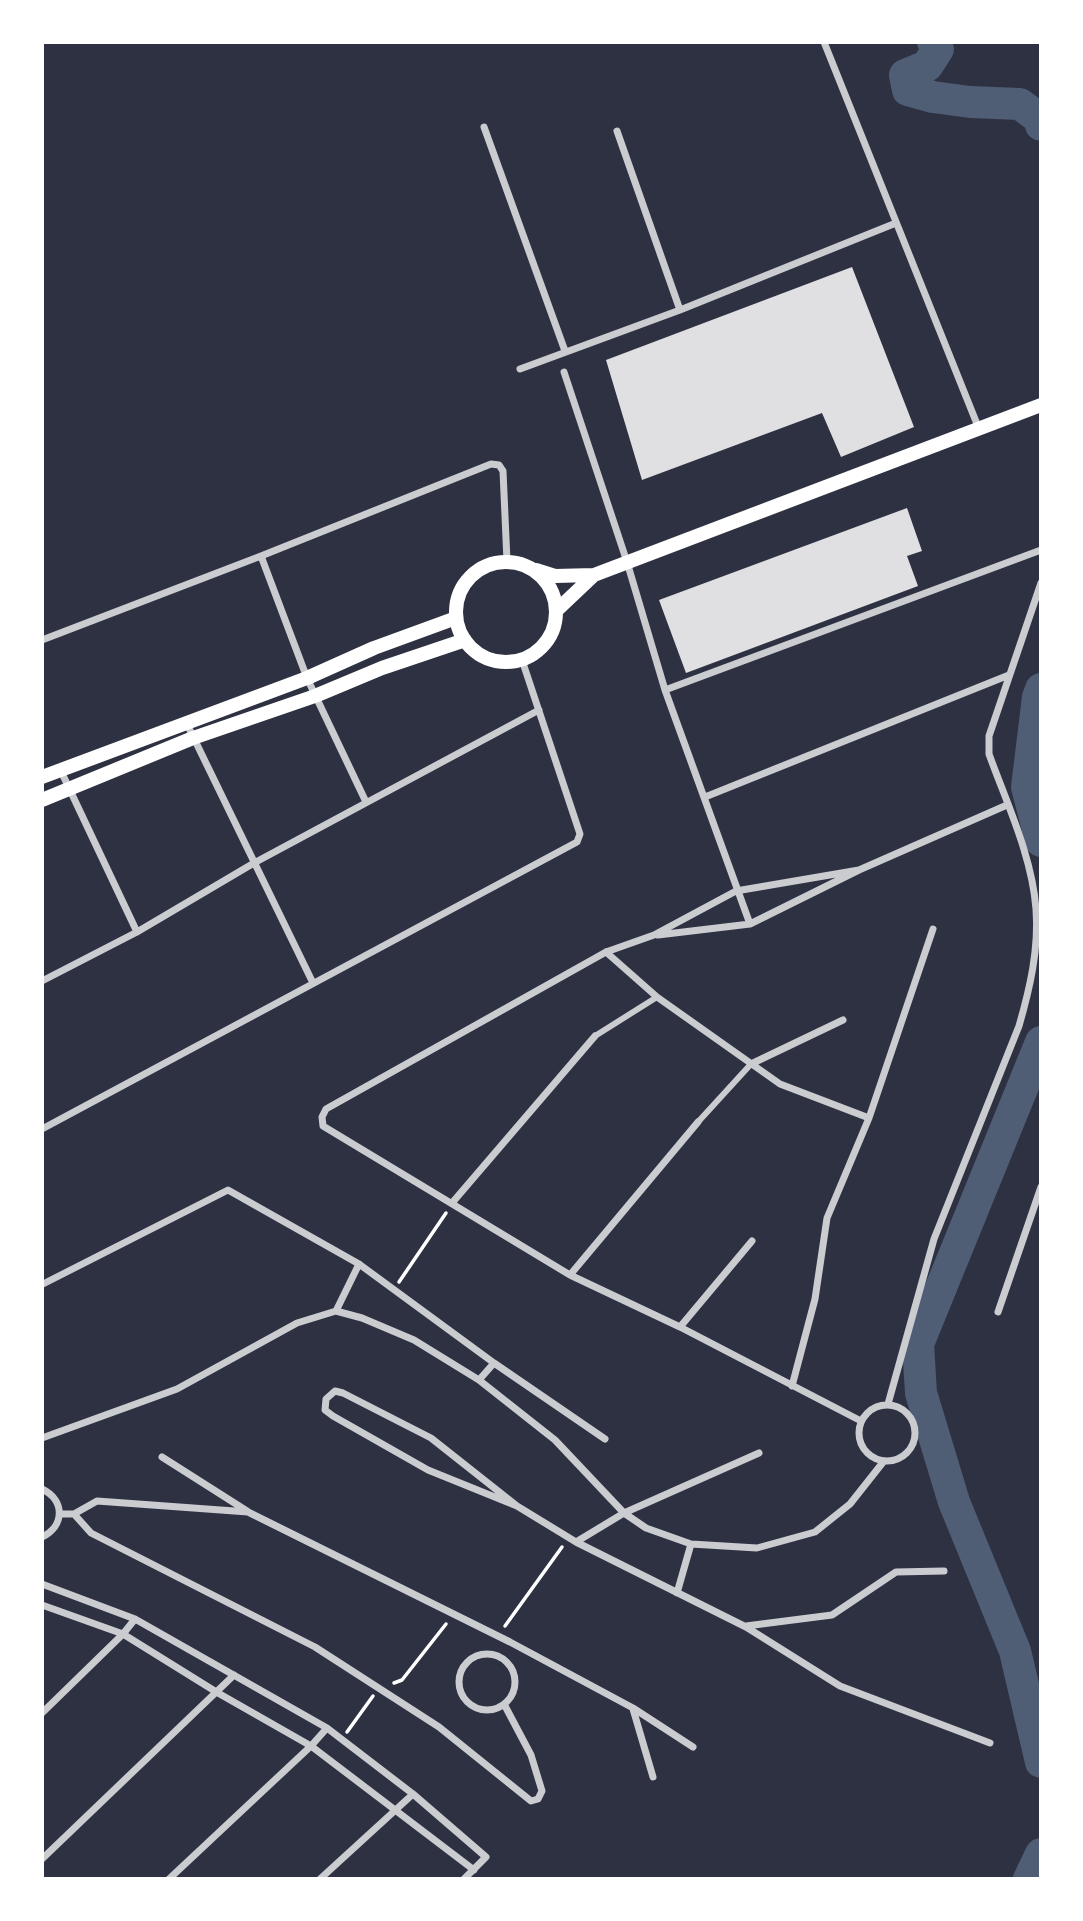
<!DOCTYPE html>
<html>
<head>
<meta charset="utf-8">
<style>
	body { margin:0 }
	#map { position:relative; width:1083px; height:1921px; overflow:hidden; background:#2d3142; font-family:"DejaVu Sans",sans-serif }
	canvas { display:block }
	.frame { position:absolute; inset:0; border:44px solid #fff; pointer-events:none }
</style>
</head>
<body>
<div id="map">
<canvas width="1083" height="1921"></canvas>
<div class="frame"></div>
</div>
<script>
const g = document.querySelector('canvas').getContext('2d');
g.lineJoin = 'round';
function stroke(path, color, width, dash) { g.strokeStyle = color; g.lineWidth = width; g.lineCap = dash ? 'butt' : 'round'; g.setLineDash(dash || []); g.stroke(path); }
function paint(path, color) { g.fillStyle = color; g.fill(path, 'evenodd'); }
stroke(new Path2D(`
	M 933,42 L 938,49 L 927,66 L 905,75 L 908,90 L 933,97 L 970,102 L 1020,104 L 1040,119 L 1041,125
	M 1041,689 L 1038,697 L 1027,787 L 1041,841
	M 1041,1042 L 918,1344 L 921,1393 L 954,1502 L 1015,1651 L 1041,1762
	M 1029,1879 L 1041,1854`), '#4f5d75', 32);
paint(new Path2D(`
	M 852,267 L 914,427 L 841,457 L 822,413 L 642,480 L 606,360 Z
	M 907,508 L 922,551 L 907,556 L 918,586 L 686,673 L 659,600 Z`), '#e0e0e3');
stroke(new Path2D(`
	M 399,1282 L 446,1213
	M 505,1626 L 562,1547
	M 394,1683 L 402,1680 L 446,1624
	M 347,1732 L 373,1696`), '#fff', 3.5);
stroke(new Path2D(`
	M 595,1036 L 657,997
	M 698,1122 L 751,1064`), '#caccd0', 6);
stroke(new Path2D(`
	M 824,42 L 979,429
	M 484,127 L 565,351
	M 617,131 L 680,310
	M 520,369 L 680,310 L 896,223
	M 564,372 L 627,562 L 665,690 L 750,924
	M 261,556 L 307,678 L 366,802
	M 42,640 L 261,556 L 491,464 L 499,465 L 503,471 L 507,561
	M 665,690 L 1041,550
	M 186,722 L 313,983
	M 60,769 L 137,932
	M 705,797 L 1009,675
	M 859,870 L 736,891 L 654,935 L 606,952 L 326,1109 L 322,1117 L 323,1126 L 570,1275 L 680,1327 L 861,1421
	M 658,935 L 750,924 L 859,870 L 1007,805
	M 606,952 L 657,997 L 780,1084 L 869,1118
	M 42,981 L 137,932 L 254,863 L 539,710
	M 751,1064 L 843,1020
	M 42,1129 L 577,842 L 580,834 L 522,660
	M 452,1203 L 595,1036
	M 570,1275 L 698,1122
	M 43,1284 L 228,1190 L 359,1264 L 494,1363 L 605,1439
	M 336,1311 L 359,1264
	M 998,1312 L 1041,1187
	M 680,1327 L 752,1241
	M 479,1380 L 494,1363
	M 792,1386 L 815,1299 L 827,1218 L 869,1118 L 933,929
	M 888,1404 L 934,1239 L 1019,1026 C 1030,988 1039,949 1036,909 C 1032,856 1007,804 989,754 L 989,736 L 1041,583
	M859 1433a28 28 0 1 1 56 0a28 28 0 1 1-56 0Z
	M 42,1438 L 177,1389 L 297,1323 L 336,1311 L 362,1318 L 414,1340 L 479,1380 L 555,1440 L 624,1513 L 646,1528 L 691,1544 L 757,1548 L 815,1532 L 850,1504 L 884,1461
	M 162,1457 L 247,1511
	M 42,1489 C 65,1500 65,1526 42,1537
	M 517,1506 L 431,1438 L 343,1393 L 335,1391 L 326,1399 L 325,1410 L 333,1416 L 428,1470 L 517,1506 L 576,1542 L 746,1627 L 840,1686 L 990,1743
	M 60,1514 L 74,1514 L 97,1501 L 248,1512 L 510,1642 L 633,1708 L 693,1747
	M 74,1514 L 91,1533 L 315,1647 L 439,1727 L 531,1801 L 538,1799 L 542,1791 L 531,1755 L 504,1704
	M 576,1542 L 624,1513 L 759,1453
	M 42,1584 L 135,1619 L 327,1728 L 413,1794 L 486,1857 L 464,1879
	M 677,1593 L 691,1544
	M 42,1605 L 123,1634 L 218,1693 L 311,1746 L 474,1870
	M 746,1626 L 832,1615 L 896,1572 L 944,1571
	M459 1682a28 28 0 1 1 56 0a28 28 0 1 1-56 0Z
	M 633,1709 L 653,1777
	M 42,1713 L 123,1634 L 135,1619
	M 42,1859 L 234,1675
	M 169,1879 L 311,1746 L 327,1728
	M 320,1879 L 413,1794`), '#caccd0', 7);
stroke(new Path2D(`
	M456 612a50 50 0 1 1 100 0a50 50 0 1 1-100 0Z
	M 536,570 L 555,576 L 594,575 L 1041,405
	M 557,610 L 594,575
	M 42,777 L 307,678 L 374,648 L 456,618
	M 42,800 L 193,738 L 315,696 L 382,668 L 465,640`), '#fff', 14);
</script>
</body>
</html>
